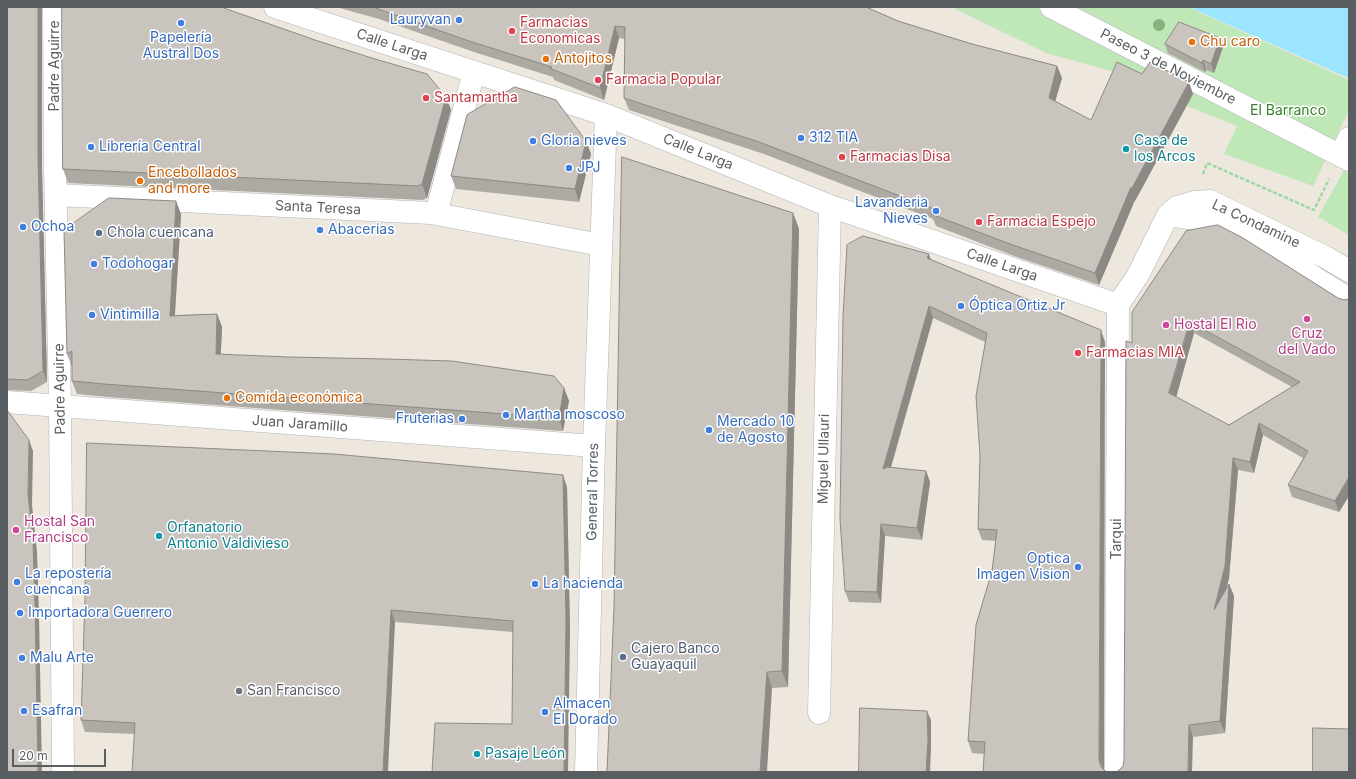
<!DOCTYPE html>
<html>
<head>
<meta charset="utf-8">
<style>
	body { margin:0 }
	#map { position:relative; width:1356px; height:779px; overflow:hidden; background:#ede7de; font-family:Inter,sans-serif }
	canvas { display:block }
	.frame { position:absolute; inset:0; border:8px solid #585e61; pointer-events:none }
	.scale { position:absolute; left:12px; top:749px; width:94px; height:18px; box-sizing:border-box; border:2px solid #585e61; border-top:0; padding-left:5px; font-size:12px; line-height:14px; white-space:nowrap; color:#585e61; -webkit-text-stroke:3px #fff; paint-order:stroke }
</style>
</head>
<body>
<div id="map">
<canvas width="1356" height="779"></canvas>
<div class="frame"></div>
<div class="scale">20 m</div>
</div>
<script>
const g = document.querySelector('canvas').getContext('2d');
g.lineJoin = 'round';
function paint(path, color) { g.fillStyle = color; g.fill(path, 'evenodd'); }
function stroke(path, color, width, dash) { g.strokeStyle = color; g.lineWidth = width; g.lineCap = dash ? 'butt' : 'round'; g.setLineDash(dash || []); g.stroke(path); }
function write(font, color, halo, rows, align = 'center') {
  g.font = font + ' Inter,sans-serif'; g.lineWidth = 3; g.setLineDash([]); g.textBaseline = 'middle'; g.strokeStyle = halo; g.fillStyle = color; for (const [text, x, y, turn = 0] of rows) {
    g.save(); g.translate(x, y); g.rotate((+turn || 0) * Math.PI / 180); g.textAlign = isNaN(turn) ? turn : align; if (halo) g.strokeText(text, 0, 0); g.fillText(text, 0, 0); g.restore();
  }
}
paint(new Path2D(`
	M 951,7 L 1188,7 L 1347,79 L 1349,83 L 1349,110 L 1313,186 L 1224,154 L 1237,126 L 1187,106 L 1129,76 L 1046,53 Z
	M 1349,161 L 1349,235 L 1318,217 Z`), '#c0e7b8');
paint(new Path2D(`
	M 1189,7 L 1349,7 L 1349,78 L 1337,73 Z`), '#9ce5ff');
const minor = new Path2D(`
	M 54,7 L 55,168 L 60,406 L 63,772
	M 275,7 L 606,115 L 830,206 L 1118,305
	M 1051,7 L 1349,160
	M 1341,154 L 1349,138
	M 56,195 L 431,213 L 437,210 L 474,72
	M 431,213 L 601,245
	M 1168,215 L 1222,223 L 1253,239 L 1349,299
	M 1118,305 L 1138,275 L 1168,215 L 1177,207 L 1194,202 L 1210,201 L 1327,258 L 1349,271
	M 7,402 L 594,446
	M 819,713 L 830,206
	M 586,772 L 594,446 L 606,115
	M 1116,772 L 1118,305`);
stroke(minor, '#b0b4b8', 23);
stroke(new Path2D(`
	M 1203,174 L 1207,163 L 1314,210 L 1329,179`), '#9adaa0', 2.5, [4, 2]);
stroke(minor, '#fff', 22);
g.fillStyle = '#89b17d';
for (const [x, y] of [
	[1159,25]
]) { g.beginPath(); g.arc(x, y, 6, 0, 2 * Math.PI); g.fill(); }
paint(new Path2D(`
	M 7,7 L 42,7 L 42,168 L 47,382 L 31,391 L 7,390 Z
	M 336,7 L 866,7 L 898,21 L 972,44 L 1057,66 L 1062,78 L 1055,101 L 1091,120 L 1142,74 L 1193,94 L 1135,201 L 1135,200 L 1099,285 L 1014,256 L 936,226 L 933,219 L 764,154 L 629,110 L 624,98 L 625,39 L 619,38 L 604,100 L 554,80 L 553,77 L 474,52 L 379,19 Z
	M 1165,44 L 1223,47 L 1214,73 L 1206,70 L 1205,72 L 1168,53 Z
	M 446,97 L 451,110 L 427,198 L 423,200 L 68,183 L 63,169 Z
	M 586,141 L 591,154 L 579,202 L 456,189 L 451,176 Z
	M 793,213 L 799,229 L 788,687 L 772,688 L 607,772 Z
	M 181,214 L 175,315 L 217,314 L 222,327 L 221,354 L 564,388 L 569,401 L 563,431 L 108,397 L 77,394 L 72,381 L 72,367 L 67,354 Z
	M 931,260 L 1105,342 L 984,754 L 972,753 L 968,741 L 996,541 L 982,540 L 978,529 L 985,342 L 933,318 L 891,468 L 926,471 L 930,482 L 922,540 L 885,536 L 881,603 L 849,602 L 845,591 Z
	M 1338,298 L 1344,300 L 1349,299 L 1349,496 L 1339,512 L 1292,497 L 1288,485 L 1303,458 L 1263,435 L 1254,473 L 1238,470 L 1229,578 L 1226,590 L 1229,584 L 1234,596 L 1225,733 L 1193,737 L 1118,771 L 1123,766 L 1124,760 L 1132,343 L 1132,312 ZM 1194,333 L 1292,387 L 1229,425 L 1176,397 Z
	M 567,487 L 570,632 L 512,724 L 513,632 L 395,622 L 135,734 L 85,732 L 81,720 Z`), '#ada9a3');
paint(new Path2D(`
	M 38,7 L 42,7 L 42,168 L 47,382 L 43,371 L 38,157 Z
	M 615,26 L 619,38 L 604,100 L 600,88 Z
	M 1220,38 L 1223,47 L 1214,73 L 1211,64 Z
	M 1203,60 L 1206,70 L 1205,72 L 1202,63 Z
	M 1057,66 L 1062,78 L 1053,109 L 1049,98 Z
	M 1189,82 L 1193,94 L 1135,201 L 1135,200 L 1099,285 L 1095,273 L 1131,187 Z
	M 446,97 L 451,110 L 427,198 L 422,184 Z
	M 586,141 L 591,154 L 579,202 L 575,189 Z
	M 176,201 L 181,214 L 174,328 L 170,316 Z
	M 793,213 L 799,229 L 788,687 L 782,671 Z
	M 929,254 L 933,266 L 927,258 Z
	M 929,306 L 933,318 L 887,480 L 883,469 Z
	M 217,314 L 222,327 L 220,367 L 216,354 Z
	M 1190,322 L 1194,333 L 1174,405 L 1169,393 Z
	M 1101,330 L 1105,342 L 1104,772 L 1099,760 Z
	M 564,388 L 569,401 L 563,431 L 559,418 Z
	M 1259,423 L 1263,435 L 1254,473 L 1250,462 Z
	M 29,440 L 33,451 L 32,505 L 37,552 L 39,615 L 42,772 L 38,772 L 28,494 Z
	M 1233,458 L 1238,470 L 1229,578 L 1218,622 L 1214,610 Z
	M 926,471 L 930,482 L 922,540 L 917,528 Z
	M 563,475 L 567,487 L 570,632 L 568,772 L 564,772 Z
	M 1349,477 L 1349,496 L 1339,512 L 1335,501 Z
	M 881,524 L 885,536 L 881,603 L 877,592 Z
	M 1229,584 L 1234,596 L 1225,733 L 1220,721 Z
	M 391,610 L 395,622 L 388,772 L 383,772 Z
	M 767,672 L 772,688 L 767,772 L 760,772 Z
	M 927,711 L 931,720 L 931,749 L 930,772 L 926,772 Z
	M 1189,725 L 1193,737 L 1192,772 L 1188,772 Z`), '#8d8985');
const building = new Path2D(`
	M 7,7 L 38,7 L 38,157 L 43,371 L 27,380 L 7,379 Z
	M 62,7 L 221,7 L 318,41 L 375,59 L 427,74 L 446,97 L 422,184 L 418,186 L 63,169 Z
	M 373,7 L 866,7 L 898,21 L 972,44 L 1057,66 L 1049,98 L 1091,120 L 1117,62 L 1142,74 L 1150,62 L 1189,82 L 1131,190 L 1131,187 L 1095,273 L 1010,244 L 931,214 L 934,209 L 759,142 L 624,98 L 625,27 L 615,26 L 600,88 L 549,68 L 552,67 L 469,41 Z
	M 1179,22 L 1220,38 L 1211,64 L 1203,60 L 1202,63 L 1165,44 Z
	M 515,87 L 556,100 L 586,141 L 575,189 L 451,176 L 467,115 Z
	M 622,157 L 793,213 L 782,671 L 767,672 L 760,772 L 607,772 L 614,608 Z
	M 109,198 L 176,201 L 170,316 L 217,314 L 216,354 L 288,357 L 386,359 L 452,361 L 554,376 L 564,388 L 559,418 L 104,384 L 72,381 L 72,351 L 67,354 L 64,230 Z
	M 1218,225 L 1243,238 L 1338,298 L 1344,300 L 1349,299 L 1349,477 L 1335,501 L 1288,485 L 1308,451 L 1259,423 L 1250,462 L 1233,458 L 1225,566 L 1214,610 L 1229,584 L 1220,721 L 1189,725 L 1188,772 L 1115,772 L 1118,771 L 1123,766 L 1124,760 L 1126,341 L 1132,343 L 1132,312 L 1186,231 ZM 1190,322 L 1300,382 L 1229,425 L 1169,393 Z
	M 863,236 L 929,254 L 927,258 L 1101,330 L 1099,760 L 1101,767 L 1105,771 L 1109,772 L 983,772 L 985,742 L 968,741 L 976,625 L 992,571 L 997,530 L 978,529 L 980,456 L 976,396 L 987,333 L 929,306 L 883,469 L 887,467 L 926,471 L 917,528 L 881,524 L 877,592 L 845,591 L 840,519 L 843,317 L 847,245 Z
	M 7,410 L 29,440 L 28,494 L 33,541 L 35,604 L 38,772 L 7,772 Z
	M 87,443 L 334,454 L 563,475 L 566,620 L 564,772 L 432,772 L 435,723 L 512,724 L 513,621 L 391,610 L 383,772 L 132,772 L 135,723 L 81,720 L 85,600 Z
	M 860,708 L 927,711 L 928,740 L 926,772 L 859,772 Z
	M 1313,728 L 1349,729 L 1349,772 L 1313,772 Z`);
paint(building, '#c9c4be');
stroke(building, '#8d8985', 1);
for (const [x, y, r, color] of [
	[459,20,4,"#3f7fe0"],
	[181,23,4,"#3f7fe0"],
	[512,31,4,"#e0444e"],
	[1192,42,4,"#e8710a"],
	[546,59,4,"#e8710a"],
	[598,80,4,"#e0444e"],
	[426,98,4,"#e0444e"],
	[801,138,4,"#3f7fe0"],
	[533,141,4,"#3f7fe0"],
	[91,147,4,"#3f7fe0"],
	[1126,149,4,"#0f9aa8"],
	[842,157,4,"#e0444e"],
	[569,168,4,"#3f7fe0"],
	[140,181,4,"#e8710a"],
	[936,211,4,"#3f7fe0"],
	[979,222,4,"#e0444e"],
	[23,227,4,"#3f7fe0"],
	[320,230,4,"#3f7fe0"],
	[99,233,4,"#5c6f8a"],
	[94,264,4,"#3f7fe0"],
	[961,306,4,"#3f7fe0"],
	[92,315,4,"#3f7fe0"],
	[1307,319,4,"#d1479c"],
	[1166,325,4,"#d1479c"],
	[1078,353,4,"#e0444e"],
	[227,398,4,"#e8710a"],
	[506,415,4,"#3f7fe0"],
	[462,419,4,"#3f7fe0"],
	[709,430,4,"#3f7fe0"],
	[16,530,4,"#d1479c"],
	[159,536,4,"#0f9aa8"],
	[1078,567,4,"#3f7fe0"],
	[17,582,4,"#3f7fe0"],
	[535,584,4,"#3f7fe0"],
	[20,613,4,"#3f7fe0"],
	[623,657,4,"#5c6f8a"],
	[22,658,4,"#3f7fe0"],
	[239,691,4,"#6b7280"],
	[24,711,4,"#3f7fe0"],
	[545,712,4,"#3f7fe0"],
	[477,754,4,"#0f9aa8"]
]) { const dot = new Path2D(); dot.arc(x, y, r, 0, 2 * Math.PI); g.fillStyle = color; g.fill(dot); stroke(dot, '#fff', 1.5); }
write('14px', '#366cbe', '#fff', [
	["Lauryvan",451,20,"right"],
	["Papelería",181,38,"center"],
	["Austral Dos",181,54,"center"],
	["312 TIA",809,138],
	["Gloria nieves",541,141],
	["Librería Central",99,147],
	["JPJ",577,168],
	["Lavanderia",928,203,"right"],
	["Nieves",928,219,"right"],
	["Ochoa",31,227],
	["Abacerias",328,230],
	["Todohogar",102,264],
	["Óptica Ortiz Jr",969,306],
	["Vintimilla",100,315],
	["Martha moscoso",514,415],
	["Fruterias",454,419,"right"],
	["Mercado 10",717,422],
	["de Agosto",717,438],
	["Optica",1070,559,"right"],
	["Imagen Vision",1070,575,"right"],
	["La repostería",25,574],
	["cuencana",25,590],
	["La hacienda",543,584],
	["Importadora Guerrero",28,613],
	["Malu Arte",30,658],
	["Almacen",553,704],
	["El Dorado",553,720],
	["Esafran",32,711]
], 'left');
write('14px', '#be3a42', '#fff', [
	["Farmacias",520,23],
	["Economicas",520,39],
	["Farmacia Popular",606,80],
	["Santamartha",434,98],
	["Farmacias Disa",850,157],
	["Farmacia Espejo",987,222],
	["Farmacias MIA",1086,353]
], 'left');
write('14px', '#c56008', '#fff', [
	["Chu caro",1200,42],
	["Antojitos",554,59],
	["Encebollados",148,173],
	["and more",148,189],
	["Comida económica",235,398]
], 'left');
write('14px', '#585e61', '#fff', [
	["Calle Larga",392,45,18],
	["Padre Aguirre",55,66,-90],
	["Paseo 3 de Noviembre",1168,67,27],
	["Calle Larga",698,152,22],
	["Santa Teresa",318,208,3],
	["La Condamine",1256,224,25],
	["Calle Larga",1002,265,19],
	["Padre Aguirre",60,389,-91],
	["Juan Jaramillo",300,424,4],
	["Miguel Ullauri",824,459,-89],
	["General Torres",593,492,-89],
	["Tarqui",1117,539,-90]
]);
write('14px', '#38842d', '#fff', [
	["El Barranco",1288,111]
]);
write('14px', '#0d838f', '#fff', [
	["Casa de",1134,141],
	["los Arcos",1134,157],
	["Orfanatorio",167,528],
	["Antonio Valdivieso",167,544],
	["Pasaje León",485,754]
], 'left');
write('14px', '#4e5e75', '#fff', [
	["Chola cuencana",107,233],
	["Cajero Banco",631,649],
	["Guayaquil",631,665]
], 'left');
write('14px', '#b23c85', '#fff', [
	["Hostal El Rio",1174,325],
	["Cruz",1307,334,"center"],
	["del Vado",1307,350,"center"],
	["Hostal San",24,522],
	["Francisco",24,538]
], 'left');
write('14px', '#5b616d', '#fff', [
	["San Francisco",247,691]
], 'left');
</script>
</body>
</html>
